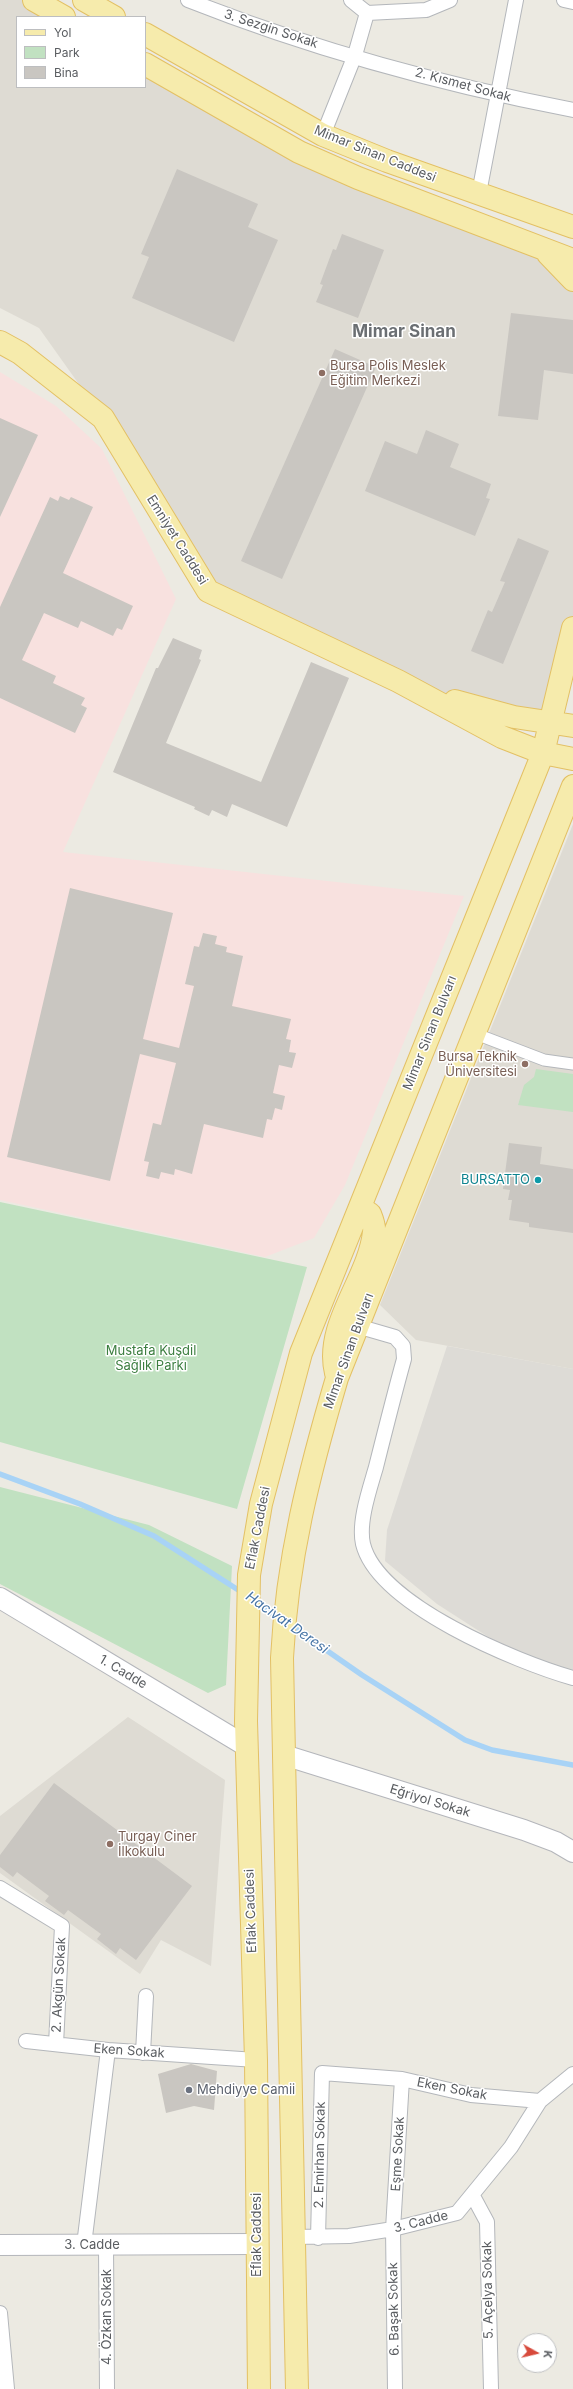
<!DOCTYPE html>
<html>
<head>
<meta charset="utf-8">
<style>
	body { margin:0 }
	#map { position:relative; width:573px; height:2389px; overflow:hidden; background:#eceae2; font-family:Inter,sans-serif }
	canvas { display:block }
	.legend { position:absolute; left:16px; top:16px; width:130px; height:72px; box-sizing:border-box; background:#fff; border:1px solid #bdbec0; margin:0; padding:5px 7px; list-style:none; font-size:12px; color:#5a5d61 }
	.legend li { display:flex; align-items:center; gap:8px; height:20px }
	.legend b { width:20px; border:1px solid #bdbec0 }
	.north { position:absolute; left:517px; top:2333px; width:40px; height:40px; box-sizing:border-box; background:#fff; border:1px solid #bdbec0; border-radius:50%; rotate:98deg; font-size:11px; font-weight:700; line-height:16px; text-align:center; color:#5a5d61 }
	.north::after { content:''; display:block; margin:auto; width:14px; height:18px; background:#d74a3c; clip-path:polygon(50% 0,100% 100%,50% 72%,0 100%) }
</style>
</head>
<body>
<div id="map">
<canvas width="573" height="2389"></canvas>
<ul class="legend">
<li><b style="height:5px;background:#f6ebac"></b>Yol</li>
<li><b style="height:11px;background:#c1e1c1"></b>Park</li>
<li><b style="height:11px;background:#c9c6c1"></b>Bina</li>
</ul>
<div class="north">K</div>
</div>
<script>
const g = document.querySelector('canvas').getContext('2d');
g.lineJoin = 'round';
function paint(path, color) { g.fillStyle = color; g.fill(path, 'evenodd'); }
function stroke(path, color, width, dash) { g.strokeStyle = color; g.lineWidth = width; g.lineCap = dash ? 'butt' : 'round'; g.setLineDash(dash || []); g.stroke(path); }
function write(font, color, halo, rows, align = 'center') {
  g.font = font + ' Inter,sans-serif'; g.lineWidth = 3; g.setLineDash([]); g.textBaseline = 'middle'; g.strokeStyle = halo; g.fillStyle = color; for (const [text, x, y, turn = 0] of rows) {
    g.save(); g.translate(x, y); g.rotate((+turn || 0) * Math.PI / 180); g.textAlign = isNaN(turn) ? turn : align; if (halo) g.strokeText(text, 0, 0); g.fillText(text, 0, 0); g.restore();
  }
}
paint(new Path2D(`
	M 447,1346 L 573,1369 L 573,1685 L 532,1665 L 437,1604 L 385,1561 L 387,1530 Z`), '#dddbd6');
paint(new Path2D(`
	M 0,0 L 34,0 L 64,17 L 17,17 L 17,87 L 145,87 L 145,64 L 299,152 L 542,247 L 573,280 L 573,628 L 550,723 L 466,705 L 208,591 L 103,418 L 39,328 L 0,308 Z
	M 573,824 L 573,1369 L 416,1340 L 380,1305 Z
	M 128,1717 L 225,1780 L 211,1966 L 161,1940 L 140,1974 L 0,1873 L 0,1816 Z`), '#dedbd3');
paint(new Path2D(`
	M 0,372 L 56,406 L 102,449 L 176,599 L 63,852 L 464,896 L 345,1185 L 314,1238 L 265,1257 L 0,1200 Z`), '#f8e1df');
paint(new Path2D(`
	M 536,1069 L 573,1074 L 573,1112 L 518,1105 L 524,1085 L 534,1077 Z
	M 0,1202 L 307,1267 L 237,1509 L 0,1442 Z
	M 0,1487 L 149,1525 L 232,1566 L 226,1685 L 208,1693 L 0,1584 Z`), '#c1e1c1');
stroke(new Path2D(`
	M 0,1474 L 80,1504 L 154,1536 L 243,1593
	M 253,1600 L 279,1618
	M 290,1625 L 362,1675 L 465,1740 L 492,1750 L 573,1765`), '#a8d3f6', 5.5);
paint(new Path2D(`
	M 177,169 L 258,204 L 248,227 L 278,240 L 234,342 L 132,298 L 149,257 L 141,254 Z
	M 342,234 L 384,250 L 358,318 L 316,302 L 323,285 L 320,284 L 333,249 L 336,250 Z
	M 511,313 L 573,320 L 573,374 L 544,370 L 538,420 L 498,416 Z
	M 335,349 L 376,367 L 282,579 L 241,561 Z
	M 0,418 L 38,435 L 0,517 Z
	M 426,430 L 459,444 L 450,467 L 491,484 L 486,498 L 490,499 L 475,536 L 365,491 L 385,441 L 417,454 Z
	M 60,496 L 69,500 L 71,497 L 93,507 L 63,573 L 133,606 L 122,630 L 117,628 L 113,636 L 81,621 L 78,628 L 44,613 L 22,660 L 56,676 L 53,683 L 85,698 L 81,705 L 87,708 L 75,733 L 0,698 L 0,607 L 50,497 L 58,501 Z
	M 518,538 L 549,551 L 503,664 L 471,651 L 488,610 L 492,612 L 505,582 L 500,581 Z
	M 173,638 L 202,650 L 199,659 L 201,660 L 166,743 L 261,782 L 311,662 L 349,678 L 287,827 L 232,804 L 227,817 L 212,810 L 209,816 L 194,809 L 195,807 L 113,772 L 156,668 L 158,668 Z
	M 70,888 L 173,913 L 143,1039 L 179,1048 L 194,986 L 185,984 L 194,946 L 199,947 L 203,933 L 217,936 L 215,944 L 227,947 L 226,952 L 243,956 L 232,1006 L 291,1019 L 286,1039 L 291,1040 L 289,1052 L 296,1053 L 292,1068 L 279,1065 L 273,1093 L 285,1096 L 282,1110 L 275,1108 L 272,1120 L 267,1119 L 263,1138 L 204,1124 L 192,1174 L 175,1169 L 174,1175 L 161,1172 L 159,1179 L 146,1176 L 149,1162 L 144,1161 L 153,1123 L 161,1125 L 176,1063 L 140,1054 L 110,1181 L 7,1157 Z
	M 509,1143 L 542,1147 L 540,1164 L 573,1169 L 573,1233 L 529,1227 L 529,1223 L 509,1220 L 512,1200 L 508,1200 L 510,1190 L 503,1189 Z
	M 54,1783 L 192,1886 L 136,1960 L 120,1948 L 116,1954 L 97,1939 L 101,1934 L 68,1910 L 64,1915 L 45,1901 L 49,1896 L 17,1872 L 13,1877 L 0,1867 L 0,1855 Z
	M 191,2064 L 217,2071 L 214,2110 L 194,2106 L 166,2113 L 158,2074 Z`), '#c9c6c1');
const pedestrian = new Path2D(`
	M 476,1034 L 544,1060 L 573,1064`);
const minor = new Path2D(`
	M 188,0 C 309,48 445,85 573,110
	M 564,0 L 573,2
	M 367,13 L 426,10 L 450,0
	M 323,135 L 355,55 L 367,13 L 351,0
	M 479,193 L 516,0
	M 357,1326 L 395,1337 L 403,1346 L 404,1359 C 394,1395 385,1431 376,1467 C 370,1488 358,1522 363,1544 C 378,1605 517,1662 573,1678
	M 0,1888 L 62,1926 L 56,2044
	M 26,2041 L 108,2050 L 256,2060
	M 143,2053 L 146,1996
	M 473,2196 L 487,2222 L 491,2389
	M 294,2237 L 349,2236 L 393,2229 L 457,2213 L 511,2147 L 540,2101
	M 318,2238 L 322,2073 L 402,2079 L 471,2095 L 540,2101 L 573,2074
	M 84,2245 L 108,2050
	M 106,2245 L 107,2389
	M 0,2313 L 7,2389
	M 395,2389 L 393,2229 L 402,2079`);
const secondary = new Path2D(`
	M 0,1598 L 246,1746
	M 284,1755 L 524,1830 L 556,1842 L 573,1852
	M 0,2245 L 256,2244`);
const primary = new Path2D(`
	M 34,0 L 64,17
	M 84,0 L 114,17
	M 145,34 L 323,135 L 387,161 L 573,227
	M 145,64 L 299,152 L 358,178 L 573,260
	M 548,254 L 573,280
	M 0,342 L 20,353 L 103,418 L 208,591 L 398,681 L 502,737 L 543,753 L 573,759
	M 455,701 L 514,717 L 573,726
	M 336,1373 C 324,1325 369,1279 374,1232 C 375,1226 372,1219 370,1214 L 360,1207
	M 259,2389 L 256,2060 L 246,1721 L 249,1575 L 261,1504 L 301,1353 L 543,753 L 573,628
	M 297,2389 L 282,1658 C 287,1559 309,1473 337,1378 L 573,786`);
stroke(pedestrian, '#b4b7bb', 13);
stroke(minor, '#b4b7bb', 16);
stroke(secondary, '#b4b6bb', 22);
stroke(primary, '#e3c064', 24);
stroke(pedestrian, '#fff', 11);
stroke(minor, '#fff', 14);
stroke(secondary, '#fff', 20);
stroke(primary, '#f6ebac', 22);
for (const [x, y, r, color] of [
	[322,373,4,"#8d6e63"],
	[525,1064,4,"#8d6e63"],
	[538,1180,4,"#0f9aa8"],
	[110,1844,4,"#8d6e63"],
	[189,2090,4,"#6b7280"]
]) { const dot = new Path2D(); dot.arc(x, y, r, 0, 2 * Math.PI); g.fillStyle = color; g.fill(dot); stroke(dot, '#fff', 1.5); }
write('13px', '#5a5d61', '#fff', [
	["3. Sezgin Sokak",271,29,18],
	["2. Kısmet Sokak",463,85,15],
	["Mimar Sinan Caddesi",375,154,22],
	["Emniyet Caddesi",177,540,58],
	["Mimar Sinan Bulvarı",430,1033,-68],
	["Mimar Sinan Bulvarı",349,1351,-70],
	["Eflak Caddesi",258,1528,-79],
	["1. Cadde",123,1672,31],
	["Eğriyol Sokak",430,1801,17],
	["Eflak Caddesi",251,1911,-92],
	["2. Akgün Sokak",59,1985,-87],
	["Eken Sokak",129,2051,4],
	["Eken Sokak",452,2089,11],
	["Eşme Sokak",398,2154,-87],
	["2. Emirhan Sokak",320,2155,-89],
	["3. Cadde",421,2222,-14],
	["Eflak Caddesi",257,2235,-90],
	["3. Cadde",92,2245],
	["5. Açelya Sokak",488,2290,-91],
	["6. Başak Sokak",394,2309,-91],
	["4. Özkan Sokak",107,2317,-90]
]);
write('13px', '#785e54', '#fff', [
	["Bursa Polis Meslek",330,366],
	["Eğitim Merkezi",330,381],
	["Bursa Teknik",517,1057,"right"],
	["Üniversitesi",517,1072,"right"],
	["Turgay Ciner",118,1837],
	["İlkokulu",118,1852]
], 'left');
write('13px', '#0d838f', '#fff', [
	["BURSATTO",530,1180]
], 'right');
write('13px', '#3c7e40', '#fff', [
	["Mustafa Kuşdil",151,1351],
	["Sağlık Parkı",151,1366]
]);
write('13px', '#5b616d', '#fff', [
	["Mehdiyye Camii",197,2090]
], 'left');
write('italic 14px', '#4775a6', '#fff', [
	["Hacivat Deresi",287,1623,35]
]);
write('bold 17px', '#6b6f73', '#fff', [
	["Mimar Sinan",404,332]
]);
</script>
</body>
</html>
